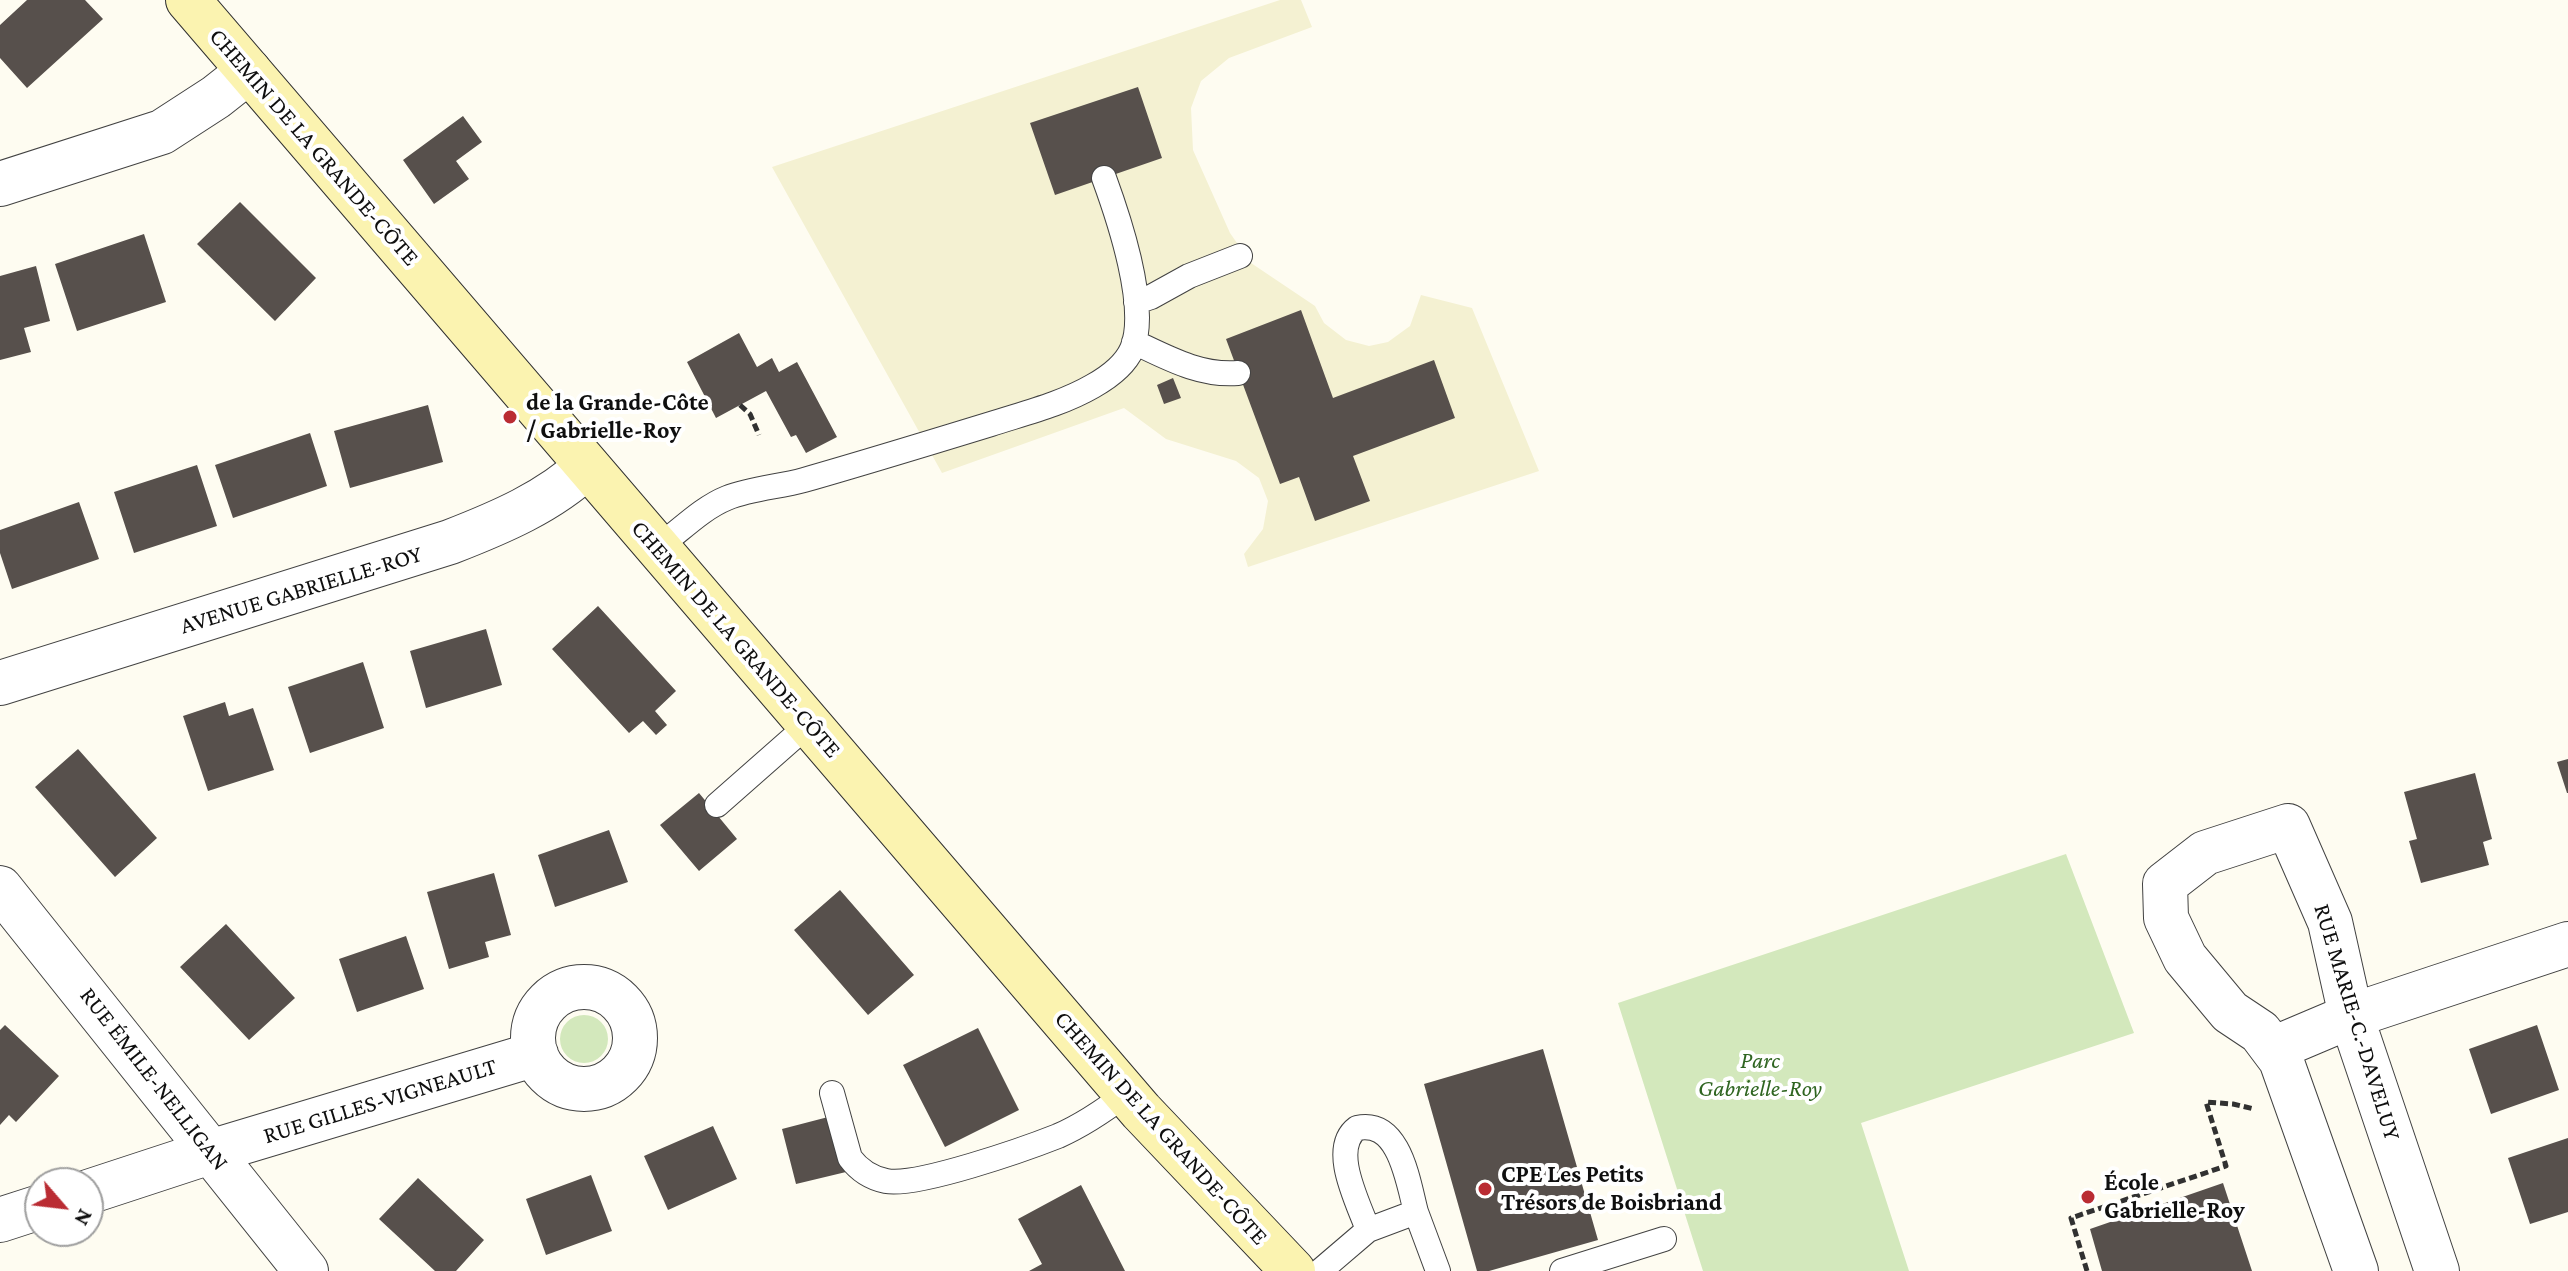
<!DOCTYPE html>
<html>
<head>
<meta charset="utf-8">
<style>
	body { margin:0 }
	#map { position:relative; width:2568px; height:1271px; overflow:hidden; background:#fefcf1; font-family:"Crimson Pro",serif }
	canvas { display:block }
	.north { position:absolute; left:24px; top:1167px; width:80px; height:80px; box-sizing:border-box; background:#fff; border:2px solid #9f9f9f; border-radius:50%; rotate:118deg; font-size:22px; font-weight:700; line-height:32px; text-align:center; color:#0f0f0f }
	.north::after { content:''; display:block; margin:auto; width:28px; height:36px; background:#ba2c33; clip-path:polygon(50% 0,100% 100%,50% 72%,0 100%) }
</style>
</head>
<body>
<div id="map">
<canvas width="2568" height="1271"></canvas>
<div class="north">N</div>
</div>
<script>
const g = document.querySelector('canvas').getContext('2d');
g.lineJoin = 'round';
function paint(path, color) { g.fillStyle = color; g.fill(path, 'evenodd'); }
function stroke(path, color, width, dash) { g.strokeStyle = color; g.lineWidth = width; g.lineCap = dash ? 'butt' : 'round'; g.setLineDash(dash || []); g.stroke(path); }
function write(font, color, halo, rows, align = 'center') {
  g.font = font + ' "Crimson Pro",serif'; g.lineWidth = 8; g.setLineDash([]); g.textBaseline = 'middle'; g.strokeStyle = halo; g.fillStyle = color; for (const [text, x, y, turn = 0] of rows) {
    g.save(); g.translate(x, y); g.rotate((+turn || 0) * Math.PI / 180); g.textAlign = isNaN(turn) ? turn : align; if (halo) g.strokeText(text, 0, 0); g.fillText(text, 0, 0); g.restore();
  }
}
paint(new Path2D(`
	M 1280,0 L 1301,0 L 1312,27 L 1229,58 L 1201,81 L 1191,108 L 1193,150 L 1230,233 L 1251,263 L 1315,306 L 1324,323 L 1346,340 L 1369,346 L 1388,342 L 1410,326 L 1421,295 L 1472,308 L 1539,471 L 1248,567 L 1244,554 L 1263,529 L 1268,501 L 1259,478 L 1236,461 L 1166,439 L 1124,408 L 942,473 L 772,167 Z`), '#f4f1d2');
paint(new Path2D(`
	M 2066,854 L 2134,1033 L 1861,1123 L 1909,1271 L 1703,1271 L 1618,1003 Z
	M560 1039a24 24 0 1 1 48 0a24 24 0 1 1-48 0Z`), '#d3e8bc');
paint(new Path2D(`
	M 27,0 L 85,0 L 103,19 L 27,88 L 0,58 L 0,25 Z
	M 1138,87 L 1162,158 L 1055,195 L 1030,123 Z
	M 463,116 L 482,142 L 456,161 L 469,179 L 434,204 L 403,160 Z
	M 240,202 L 316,278 L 275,321 L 197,244 Z
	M 144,234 L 166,302 L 77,331 L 55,264 Z
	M 36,266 L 50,321 L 24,328 L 31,352 L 0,360 L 0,276 Z
	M 1301,310 L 1333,398 L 1434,360 L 1455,418 L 1353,456 L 1370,501 L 1315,521 L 1299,477 L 1280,484 L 1226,339 Z
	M 739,333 L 757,367 L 772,358 L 779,372 L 797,362 L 837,437 L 806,453 L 796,435 L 791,437 L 766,391 L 716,418 L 687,362 Z
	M 1173,378 L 1181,398 L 1164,404 L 1157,385 Z
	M 428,405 L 443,462 L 350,488 L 334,431 Z
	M 310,433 L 327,486 L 233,518 L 215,465 Z
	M 197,465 L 217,526 L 134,553 L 114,492 Z
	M 79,502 L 99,559 L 12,589 L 0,553 L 0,530 Z
	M 598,606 L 676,691 L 655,711 L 667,725 L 656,735 L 643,721 L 629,733 L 552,649 Z
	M 486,629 L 502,685 L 426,708 L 410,651 Z
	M 363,662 L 384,728 L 310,753 L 288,687 Z
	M 225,702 L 229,716 L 253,708 L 274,770 L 208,791 L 183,716 Z
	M 78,749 L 157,838 L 115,877 L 35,787 Z
	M 2568,759 L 2568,793 L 2567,793 L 2557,762 Z
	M 2475,773 L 2492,839 L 2483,842 L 2489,865 L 2421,883 L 2409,841 L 2417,839 L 2404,792 Z
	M 699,793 L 737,839 L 699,871 L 660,825 Z
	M 609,830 L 628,882 L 555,907 L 538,855 Z
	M 494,873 L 511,935 L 485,942 L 489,957 L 449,969 L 427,892 Z
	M 840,890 L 914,975 L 868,1015 L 794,930 Z
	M 226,924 L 295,998 L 249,1040 L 180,967 Z
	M 406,936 L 424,989 L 357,1012 L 339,959 Z
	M 5,1025 L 59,1076 L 16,1122 L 9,1115 L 0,1125 L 0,1030 Z
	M 2537,1025 L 2559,1090 L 2491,1114 L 2469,1049 Z
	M 978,1028 L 1019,1110 L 945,1147 L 903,1065 Z
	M 1543,1049 L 1598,1240 L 1489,1271 L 1477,1271 L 1424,1084 Z
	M 832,1116 L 846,1172 L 796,1184 L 782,1129 Z
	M 713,1126 L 737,1179 L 668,1210 L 644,1156 Z
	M 2568,1138 L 2568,1212 L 2530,1224 L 2508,1158 Z
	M 591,1175 L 612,1231 L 546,1255 L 526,1199 Z
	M 418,1178 L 484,1240 L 456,1271 L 435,1271 L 379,1219 Z
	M 2223,1183 L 2252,1271 L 2102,1271 L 2090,1229 Z
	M 1081,1185 L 1125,1271 L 1029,1271 L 1042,1264 L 1018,1219 Z`), '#57504c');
const lane = new Path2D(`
	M 1136,302 L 1151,297 L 1189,276 L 1240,256
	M 1134,342 C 1168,358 1200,376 1238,373
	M 658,547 C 680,531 702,508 727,498 C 752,488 779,487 804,480 C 867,462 929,443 991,424 C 1025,413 1062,404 1093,386 C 1109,377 1125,365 1132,349 C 1149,308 1119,219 1104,178
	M 717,805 L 809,724
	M 832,1093 L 850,1158 C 859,1170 871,1178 886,1181 C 917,1187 1025,1149 1058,1136 C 1083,1125 1105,1110 1126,1094
	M 1368,1230 C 1359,1204 1329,1149 1357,1128 C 1400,1119 1408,1182 1416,1212
	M 1320,1271 L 1368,1230 L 1416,1212 L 1438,1271
	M 1562,1271 L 1664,1239`);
const street = new Path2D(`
	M 0,184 L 162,132 L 216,97 L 249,71
	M 0,683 L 450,542 C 499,523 549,502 587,466
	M 0,888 L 306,1271
	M533 1038a51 51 0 1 1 102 0a51 51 0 1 1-102 0Z
	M 2273,1049 L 2351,1016 L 2568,944
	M 88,1192 L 213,1151 L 536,1054
	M 0,1220 L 40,1207
	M 2356,1271 L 2281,1060 L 2260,1032 L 2230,1012 L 2185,958 L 2166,918 L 2165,884 L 2205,853 L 2288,826 L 2330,922 L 2351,1016 L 2437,1271`);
const secondary = new Path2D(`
	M 188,0 L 1141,1111 L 1293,1271`);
stroke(lane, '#424242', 26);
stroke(street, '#424242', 46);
stroke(secondary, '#313131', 46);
stroke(new Path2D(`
	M 740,405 L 750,414 L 759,435
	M 2087,1271 L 2071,1218 L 2226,1166 L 2206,1102 L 2233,1104 L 2254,1109`), '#313131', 5, [8, 4]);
stroke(lane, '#fff', 24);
stroke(street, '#fff', 44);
stroke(secondary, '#fbf3b0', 44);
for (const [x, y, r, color] of [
	[510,417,8,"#ba2c33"],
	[1485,1189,8,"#ba2c33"],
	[2088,1197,8,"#ba2c33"]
]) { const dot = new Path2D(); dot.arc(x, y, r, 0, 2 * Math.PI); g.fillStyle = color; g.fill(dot); stroke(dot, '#fff', 3); }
write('24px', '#0f0f0f', '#fff', [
	["CHEMIN DE LA GRANDE-CÔTE",314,147,49],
	["AVENUE GABRIELLE-ROY",301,590,-17],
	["CHEMIN DE LA GRANDE-CÔTE",736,639,49],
	["RUE MARIE-C.-DAVELUY",2357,1022,73],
	["RUE ÉMILE-NELLIGAN",154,1079,52],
	["RUE GILLES-VIGNEAULT",380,1101,-17],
	["CHEMIN DE LA GRANDE-CÔTE",1161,1128,48]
]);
write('bold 24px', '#0f0f0f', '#fff', [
	["de la Grande-Côte",526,403],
	["/ Gabrielle-Roy",526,431],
	["CPE Les Petits",1501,1175],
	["Trésors de Boisbriand",1501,1203],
	["École",2104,1183],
	["Gabrielle-Roy",2104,1211]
], 'left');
write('italic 24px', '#2f6521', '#fff', [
	["Parc",1760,1061],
	["Gabrielle-Roy",1760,1089]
]);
</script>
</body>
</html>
